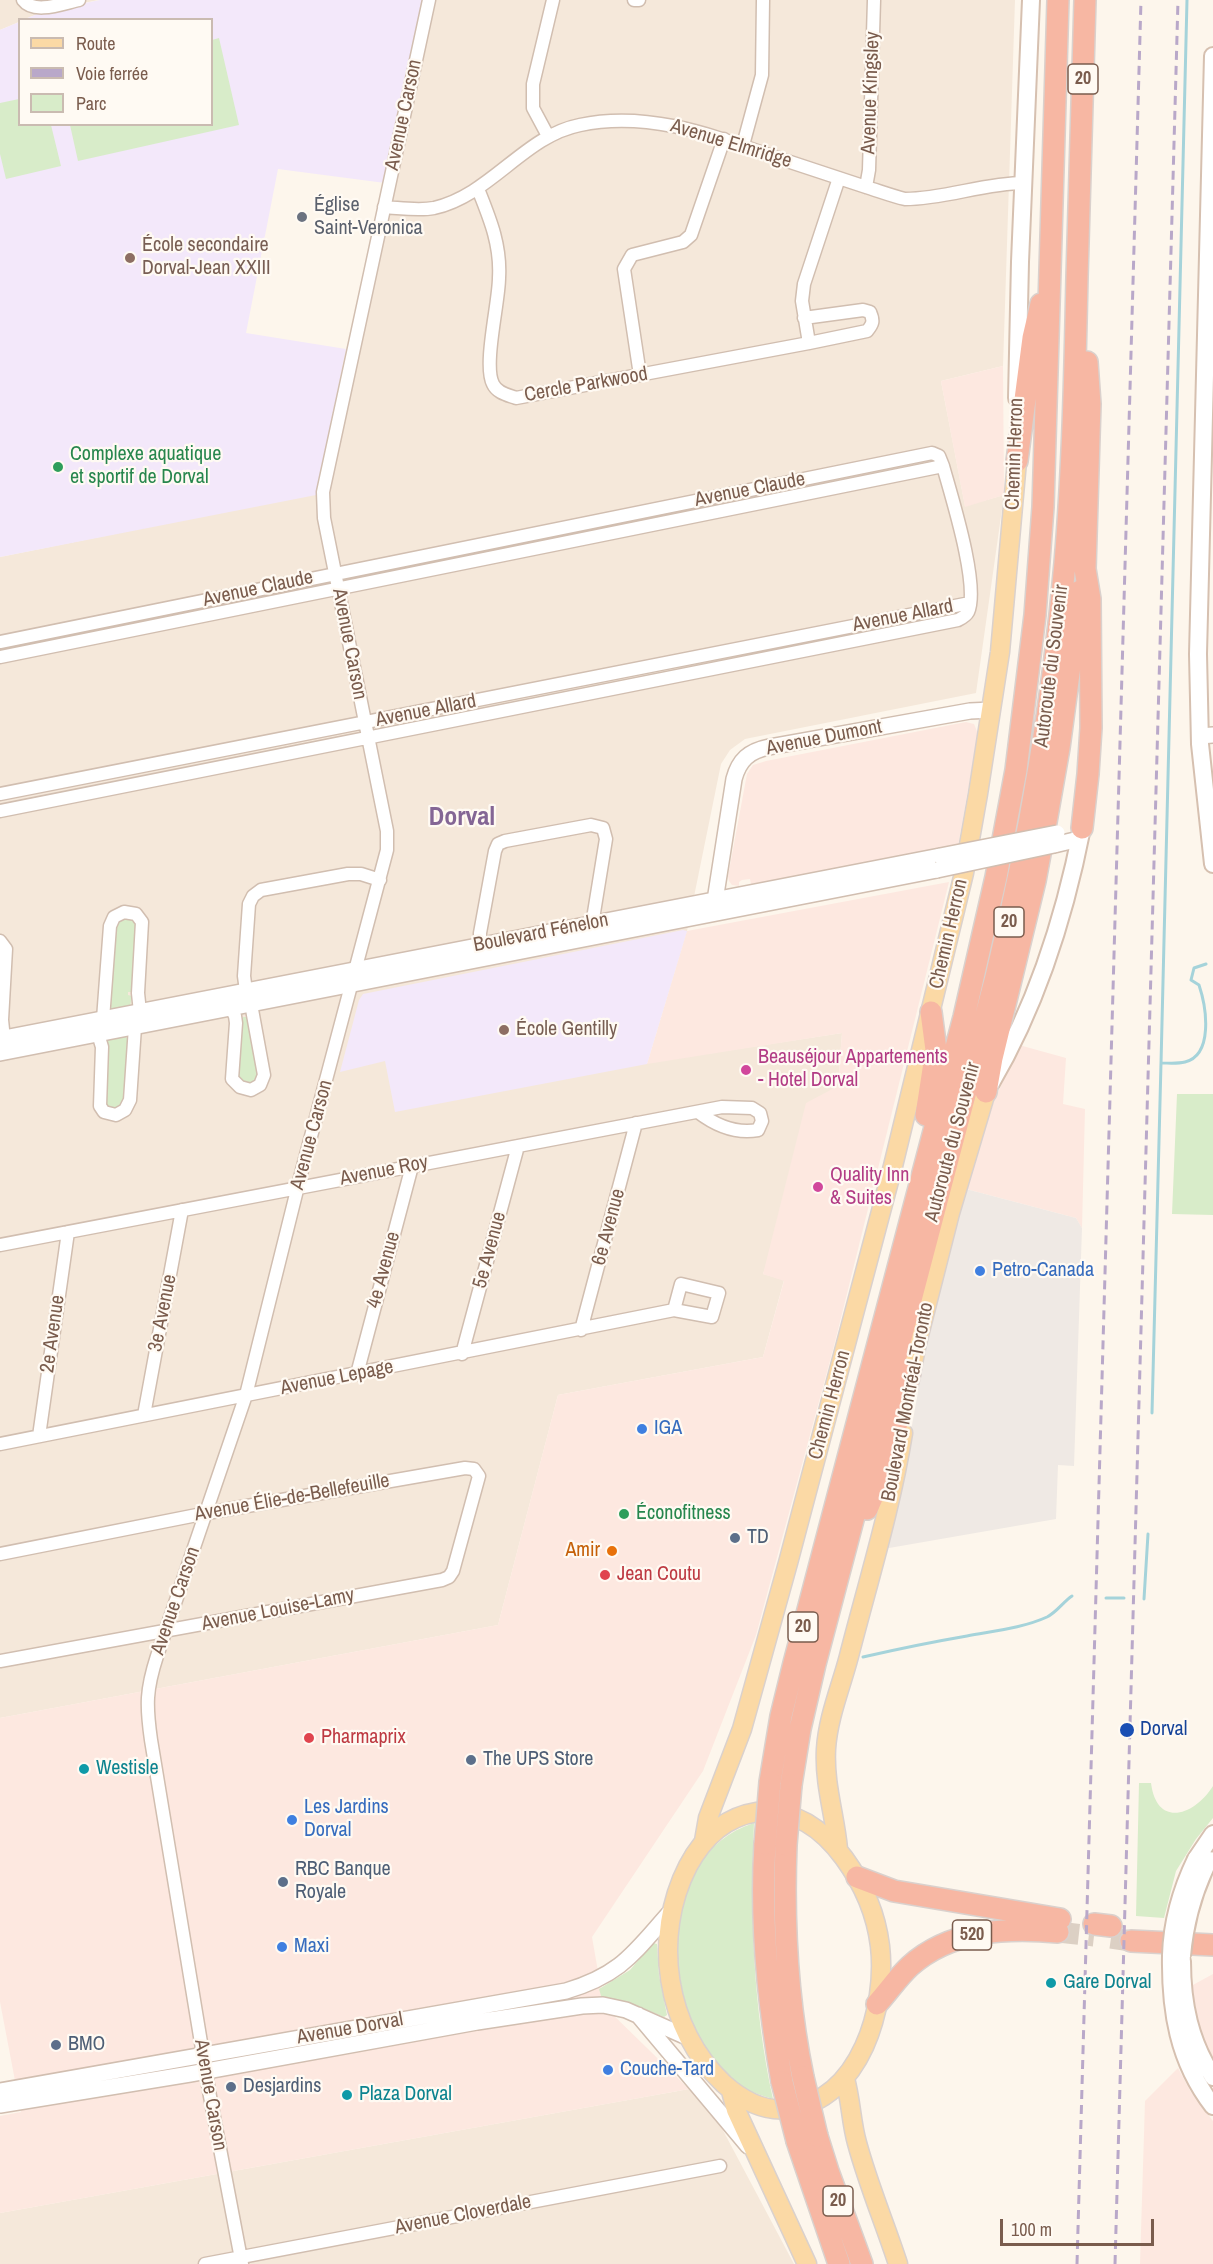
<!DOCTYPE html>
<html>
<head>
<meta charset="utf-8">
<style>
	body { margin:0 }
	#map { position:relative; width:1213px; height:2264px; overflow:hidden; background:#fdf6ec; font-family:"Archivo Narrow",sans-serif }
	canvas { display:block }
	.legend { position:absolute; left:18px; top:18px; width:195px; height:108px; box-sizing:border-box; background:#fffaf3; border:2px solid #cabbb1; margin:0; padding:8px 10px; list-style:none; font-size:18px; color:#7a5c4d }
	.legend li { display:flex; align-items:center; gap:12px; height:30px }
	.legend b { width:30px; border:2px solid #cabbb1 }
	.scale { position:absolute; left:1000px; top:2219px; width:154px; height:27px; box-sizing:border-box; border:3px solid #7a5c4d; border-top:0; padding-left:8px; font-size:18px; line-height:21px; white-space:nowrap; color:#7a5c4d; -webkit-text-stroke:4px #fffaf3; paint-order:stroke }
</style>
</head>
<body>
<div id="map">
<canvas width="1213" height="2264"></canvas>
<ul class="legend">
<li><b style="height:8px;background:#fbd9a5"></b>Route</li>
<li><b style="height:8px;background:#b9a8c9"></b>Voie ferrée</li>
<li><b style="height:16px;background:#d8ecc9"></b>Parc</li>
</ul>
<div class="scale">100 m</div>
</div>
<script>
const g = document.querySelector('canvas').getContext('2d');
g.lineJoin = 'round';
function paint(path, color) { g.fillStyle = color; g.fill(path, 'evenodd'); }
function stroke(path, color, width, dash) { g.strokeStyle = color; g.lineWidth = width; g.lineCap = dash ? 'butt' : 'round'; g.setLineDash(dash || []); g.stroke(path); }
function write(font, color, halo, rows, align = 'center') {
  g.font = font + ' "Archivo Narrow",sans-serif'; g.lineWidth = 4.5; g.setLineDash([]); g.textBaseline = 'middle'; g.strokeStyle = halo; g.fillStyle = color; for (const [text, x, y, turn = 0] of rows) {
    g.save(); g.translate(x, y); g.rotate((+turn || 0) * Math.PI / 180); g.textAlign = isNaN(turn) ? turn : align; if (halo) g.strokeText(text, 0, 0); g.fillText(text, 0, 0); g.restore();
  }
}
paint(new Path2D(`
	M 0,0 L 98,0 L 45,11 L 25,19 L 20,20 L 19,22 L 0,30 Z
	M 429,0 L 1015,0 L 1003,366 L 941,381 L 965,506 L 1004,495 L 976,693 L 745,739 L 730,750 L 721,764 L 687,931 L 647,1063 L 842,1033 L 838,1086 L 763,1274 L 784,1280 L 763,1357 L 558,1395 L 498,1625 L 0,1718 L 0,557 L 323,492 Z
	M 689,2089 L 718,2121 L 794,2264 L 0,2264 L 0,2213 Z`), '#f5e8da');
paint(new Path2D(`
	M 1003,366 L 1004,495 L 965,507 L 941,381 Z
	M 966,722 L 974,724 L 978,734 L 958,846 L 760,885 L 759,883 L 751,884 L 750,879 L 742,880 L 739,882 L 739,886 L 732,885 L 729,881 L 728,876 L 747,774 L 753,765 L 766,761 Z
	M 949,882 L 834,1346 L 756,1635 L 703,1771 L 592,1937 L 604,2006 L 689,2089 L 0,2213 L 0,2116 L 21,2112 L 0,2002 L 0,1718 L 498,1625 L 558,1395 L 763,1357 L 784,1281 L 763,1274 L 806,1103 L 838,1086 L 842,1033 L 647,1064 L 687,931 Z
	M 1019,1045 L 1066,1058 L 1063,1104 L 1085,1109 L 1082,1228 L 1076,1218 L 966,1189 L 994,1101 Z
	M 1213,1974 L 1213,2063 L 1194,2011 L 1191,1986 Z
	M 1178,2068 L 1191,2092 L 1213,2121 L 1213,2264 L 1140,2264 L 1145,2101 Z`), '#fde8e0');
paint(new Path2D(`
	M 966,1189 L 1076,1218 L 1082,1228 L 1074,1466 L 1058,1465 L 1056,1519 L 889,1548 L 886,1547 L 899,1497 L 930,1326 Z`), '#efe9e4');
paint(new Path2D(`
	M 100,0 L 425,0 L 385,183 L 278,169 L 246,333 L 346,349 L 316,495 L 0,557 L 0,30 L 19,22 L 20,124 L 212,124 L 212,20 L 25,19 L 45,11 Z
	M 683,930 L 687,931 L 647,1064 L 395,1112 L 385,1061 L 340,1072 L 359,1000 L 363,994 Z`), '#f3e8fa');
paint(new Path2D(`
	M 219,38 L 239,125 L 78,161 L 70,125 L 212,124 L 212,40 Z
	M 19,99 L 20,124 L 51,125 L 61,166 L 6,179 L 0,154 L 0,103 Z
	M 125,918 L 134,921 L 136,926 L 132,992 L 128,992 L 128,995 L 132,996 L 130,1006 L 111,1009 L 115,926 L 119,920 Z
	M 243,1017 L 248,1017 L 258,1075 C 253,1086 245,1085 238,1077 Z
	M 126,1037 L 129,1042 L 125,1099 L 118,1108 L 112,1108 L 105,1104 L 108,1040 Z
	M 1177,1094 L 1213,1094 L 1213,1215 L 1172,1214 Z
	M 1139,1783 L 1151,1783 C 1157,1829 1195,1815 1213,1786 L 1213,1818 L 1196,1839 L 1176,1871 L 1164,1918 L 1136,1916 Z
	M 754,1823 C 750,1916 753,2007 773,2099 C 760,2095 747,2091 735,2083 C 661,2024 650,1855 754,1823 Z
	M 653,1943 L 657,1944 L 659,1975 L 667,2015 L 664,2017 L 633,2004 L 602,1999 L 599,1989 L 630,1970 Z`), '#d8ecc9');
stroke(new Path2D(`
	M 1161,1063 L 1187,0
	M 1152,1413 L 1161,1063 C 1169,1063 1177,1064 1185,1062 C 1213,1055 1207,1009 1199,985 L 1191,980 L 1194,968 L 1206,964
	M 1106,1598 L 1124,1598
	M 1144,1599 L 1148,1534
	M 863,1657 C 898,1649 932,1642 967,1636 C 993,1631 1023,1628 1047,1617 C 1057,1612 1063,1602 1072,1596`), '#a5d3da', 3);
stroke(new Path2D(`
	M 1058,1932 L 1094,1936
	M 1111,1938 L 1131,1941`), '#dcd0c4', 21, [21, 10]);
const minor = new Path2D(`
	M 23,0 C 34,15 64,3 79,0
	M 634,0 L 639,0
	M 548,136 L 533,108 L 533,84 L 553,0
	M 743,145 L 762,75 L 763,0
	M 866,187 L 869,170 L 874,0
	M 478,189 C 490,219 501,245 499,278 C 499,302 483,365 493,384 C 497,393 508,395 516,398 L 809,343 L 802,301 L 804,284 L 839,178
	M 384,207 C 401,208 418,211 434,208 C 491,195 524,136 580,125 C 644,111 706,133 766,154 C 800,165 833,176 866,187 C 879,191 892,196 905,199 C 945,199 984,183 1024,183
	M 804,318 L 863,310 L 870,312 C 874,321 873,324 867,331 L 809,343
	M 640,375 L 624,269 L 632,255 L 683,242 L 691,235 L 724,139
	M 0,642 L 932,453 L 939,456 L 943,466 C 951,495 980,586 968,612 C 966,616 962,618 958,620 L 0,811
	M 0,657 L 943,466
	M 0,794 L 970,603
	M 0,941 L 6,949 L 2,1020 L 4,1039
	M 480,945 L 480,933 L 495,851 L 498,844 L 505,841 L 591,825 L 603,828 L 606,839 L 591,931
	M 246,991 L 244,976 L 249,904 L 253,896 L 261,890 L 348,874 L 361,874 L 380,880
	M 231,1008 L 235,1016 L 236,1023 L 232,1079 L 240,1087 L 251,1090 L 260,1085 L 264,1075 L 251,1004
	M 103,1019 L 110,926 L 114,917 L 124,912 L 136,914 L 142,922 L 138,993 L 140,1012
	M 98,1034 L 102,1047 L 100,1106 L 104,1112 L 116,1115 L 125,1110 L 130,1100 L 135,1027
	M 0,1245 L 722,1107 L 752,1108 L 760,1113 L 762,1121 L 758,1130 C 736,1134 715,1125 698,1112
	M 581,1330 L 636,1123
	M 462,1354 L 518,1146
	M 357,1374 L 412,1166
	M 144,1415 L 182,1210
	M 39,1436 L 68,1232
	M 0,1444 L 674,1310 L 712,1317 L 719,1293 L 681,1284 L 674,1310
	M 0,1554 L 207,1513 L 465,1468 L 474,1469 L 479,1476 L 453,1571 L 449,1577 L 442,1580 L 0,1661
	M 205,2264 L 720,2166
	M 242,2264 L 209,2091 L 151,1740 C 146,1705 146,1690 157,1656 L 246,1395 L 301,1174 L 387,850 L 387,831 L 324,518 L 323,492 L 429,0`);
const tertiary = new Path2D(`
	M 1200,736 L 1213,735
	M 1054,845 L 1079,839
	M 714,907 L 734,779 C 739,760 749,751 769,747 L 970,711 L 992,710
	M 0,1039 L 940,856
	M 0,1053 L 937,870
	M 638,2015 L 748,2146
	M 0,2091 L 566,1991 C 623,1974 635,1951 672,1910
	M 0,2105 L 190,2074 L 477,2022 L 582,2006 L 603,2005 L 626,2010 L 689,2038`);
const secondary = new Path2D(`
	M 1213,56 L 1198,654 L 1200,744 L 1213,864
	M 1017,398 L 1020,262 L 1031,0
	M 991,1083 C 1036,1006 1065,915 1082,828
	M 1196,1859 L 1213,1834
	M 1171,1955 C 1170,2010 1178,2061 1213,2106
	M 1182,1961 C 1182,2004 1190,2041 1213,2077`);
const primary = new Path2D(`
	M 908,1388 L 917,1343 L 950,1213 L 986,1092
	M 757,1812 C 795,1809 822,1828 844,1858 C 863,1884 876,1913 880,1946 C 887,2007 861,2099 789,2109 C 765,2112 742,2100 724,2084 C 665,2029 652,1936 688,1866 C 703,1838 724,1817 757,1812 Z
	M 704,1841 L 708,1818 L 742,1729 L 788,1563 L 893,1166 L 964,873 L 978,794 L 1000,652 L 1017,461
	M 838,1849 C 835,1816 824,1784 826,1749 C 828,1717 841,1687 849,1656 C 868,1582 891,1508 903,1433
	M 845,2079 C 851,2100 851,2122 857,2143 C 868,2184 885,2224 898,2264
	M 731,2091 L 736,2110 L 807,2264`);
const motorway = new Path2D(`
	M 1017,461 L 1033,338 L 1041,304
	M 1082,828 L 1088,774 L 1091,728 L 1090,599 L 1085,569 L 1090,404 L 1087,362
	M 986,1092 L 992,1058 L 1035,881 L 1046,822 L 1059,748 L 1080,591
	M 926,1115 L 936,1050 L 931,1012
	M 867,1509 L 885,1468 L 910,1373
	M 770,1782 L 781,1716 L 794,1663 L 964,1017 L 996,877 L 1016,770 L 1035,615 L 1043,507 L 1058,0
	M 791,1785 L 800,1729 L 815,1664 L 996,977 C 1029,841 1053,702 1065,563 C 1073,467 1075,372 1077,277 C 1079,184 1082,92 1085,0
	M 765,1844 C 760,1924 768,2003 782,2082
	M 786,1845 C 783,1923 787,2000 803,2077
	M 857,1877 L 894,1891 L 1060,1919
	M 1094,1924 L 1111,1926
	M 1131,1941 L 1213,1945
	M 877,2004 C 888,1992 898,1977 910,1966 C 950,1930 1007,1927 1058,1932
	M 817,2136 L 828,2171 L 862,2264
	M 797,2141 L 839,2264`);
stroke(minor, '#d1beb0', 15);
stroke(tertiary, '#d1beb0', 18);
stroke(secondary, '#d6c0b0', 20);
stroke(primary, '#dad1cd', 21);
stroke(motorway, '#dad1cd', 24);
stroke(minor, '#fff', 12);
stroke(tertiary, '#fff', 15);
stroke(secondary, '#fff', 16);
stroke(primary, '#fbd9a5', 18);
stroke(motorway, '#f7b7a3', 21);
stroke(new Path2D(`
	M 1077,2264 L 1141,0
	M 1115,2264 L 1178,0`), '#b9a8c9', 3, [9, 6]);
const tertiaryBridge = new Path2D(`
	M 940,856 L 1057,833
	M 937,870 L 1054,845`);
const secondaryBridge = new Path2D(`
	M 1171,1955 C 1172,1921 1181,1890 1196,1859
	M 1182,1956 C 1185,1921 1193,1892 1209,1860`);
const motorwayBridge = new Path2D(`
	M 765,1844 L 770,1782
	M 786,1845 L 791,1785
	M 803,2077 L 817,2136
	M 782,2082 L 797,2141`);
stroke(tertiaryBridge, '#d1beb0', 18, []);
stroke(secondaryBridge, '#d6c0b0', 20, []);
stroke(motorwayBridge, '#dad1cd', 24, []);
stroke(tertiaryBridge, '#fff', 15);
stroke(secondaryBridge, '#fff', 16);
stroke(motorwayBridge, '#f7b7a3', 21);
for (const [x, y, r, color] of [
	[302,217,6,"#6b7280"],
	[130,258,6,"#8d6e63"],
	[58,467,6,"#2e9e5b"],
	[504,1030,6,"#8d6e63"],
	[746,1070,6,"#d1479c"],
	[818,1187,6,"#d1479c"],
	[980,1271,6,"#3f7fe0"],
	[642,1429,6,"#3f7fe0"],
	[624,1514,6,"#2e9e5b"],
	[735,1538,6,"#5c6f8a"],
	[612,1551,6,"#e8710a"],
	[605,1575,6,"#e0444e"],
	[1127,1730,8,"#1a4fb4"],
	[309,1738,6,"#e0444e"],
	[471,1760,6,"#5c6f8a"],
	[84,1769,6,"#0f9aa8"],
	[292,1820,6,"#3f7fe0"],
	[283,1882,6,"#5c6f8a"],
	[282,1947,6,"#3f7fe0"],
	[1051,1983,6,"#0f9aa8"],
	[56,2045,6,"#5c6f8a"],
	[608,2070,6,"#3f7fe0"],
	[231,2087,6,"#5c6f8a"],
	[347,2095,6,"#0f9aa8"]
]) { const dot = new Path2D(); dot.arc(x, y, r, 0, 2 * Math.PI); g.fillStyle = color; g.fill(dot); stroke(dot, '#fffaf3', 2); }
for (const [x, y, w] of [
	[1083,79,30],
	[1009,922,30],
	[803,1627,30],
	[972,1935,39],
	[838,2201,30]
]) { const box = new Path2D(); box.roundRect(x - w / 2, y - 15, w, 30, 4.5); g.fillStyle = '#fffaf3'; g.fill(box); stroke(box, '#7a5c4d', 1.5); }
write('bold 18px', '#7a5c4d', null, [
	["20",1083,79],
	["20",1009,922],
	["20",803,1627],
	["520",972,1935],
	["20",838,2201]
]);
write('20px', '#7a5c4d', '#fffaf3', [
	["Avenue Kingsley",871,93,-88],
	["Avenue Carson",404,115,-78],
	["Avenue Elmridge",731,144,17],
	["Cercle Parkwood",586,385,-10],
	["Chemin Herron",1015,454,-88],
	["Avenue Claude",750,490,-11],
	["Avenue Claude",258,589,-12],
	["Avenue Allard",903,616,-11],
	["Avenue Carson",349,644,79],
	["Autoroute du Souvenir",1052,666,-83],
	["Avenue Allard",426,711,-11],
	["Avenue Dumont",824,738,-11],
	["Boulevard Fénelon",541,933,-11],
	["Chemin Herron",949,934,-77],
	["Avenue Carson",312,1135,-75],
	["Autoroute du Souvenir",953,1142,-75],
	["Avenue Roy",384,1171,-11],
	["6e Avenue",609,1227,-75],
	["5e Avenue",490,1250,-75],
	["4e Avenue",384,1270,-75],
	["3e Avenue",163,1313,-79],
	["2e Avenue",53,1334,-82],
	["Avenue Lepage",337,1378,-11],
	["Boulevard Montréal-Toronto",908,1402,-79],
	["Chemin Herron",830,1405,-75],
	["Avenue Élie-de-Bellefeuille",292,1498,-10],
	["Avenue Carson",176,1601,-71],
	["Avenue Louise-Lamy",278,1610,-11],
	["Avenue Dorval",350,2029,-10],
	["Avenue Carson",210,2095,80],
	["Avenue Cloverdale",463,2215,-11]
]);
write('20px', '#5b616d', '#fffaf3', [
	["Église",314,206],
	["Saint-Veronica",314,229]
], 'left');
write('20px', '#785e54', '#fffaf3', [
	["École secondaire",142,246],
	["Dorval-Jean XXIII",142,269],
	["École Gentilly",516,1030]
], 'left');
write('20px', '#27864d', '#fffaf3', [
	["Complexe aquatique",70,455],
	["et sportif de Dorval",70,478],
	["Éconofitness",636,1514]
], 'left');
write('20px', '#b23c85', '#fffaf3', [
	["Beauséjour Appartements",758,1058],
	["- Hotel Dorval",758,1081],
	["Quality Inn",830,1176],
	["& Suites",830,1199]
], 'left');
write('20px', '#366cbe', '#fffaf3', [
	["Petro-Canada",992,1271],
	["IGA",654,1429],
	["Les Jardins",304,1808],
	["Dorval",304,1831],
	["Maxi",294,1947],
	["Couche-Tard",620,2070]
], 'left');
write('20px', '#4e5e75', '#fffaf3', [
	["TD",747,1538],
	["The UPS Store",483,1760],
	["RBC Banque",295,1870],
	["Royale",295,1893],
	["BMO",68,2045],
	["Desjardins",243,2087]
], 'left');
write('20px', '#c56008', '#fffaf3', [
	["Amir",600,1551]
], 'right');
write('20px', '#be3a42', '#fffaf3', [
	["Jean Coutu",617,1575],
	["Pharmaprix",321,1738]
], 'left');
write('20px', '#164399', '#fffaf3', [
	["Dorval",1140,1730]
], 'left');
write('20px', '#0d838f', '#fffaf3', [
	["Westisle",96,1769],
	["Gare Dorval",1063,1983],
	["Plaza Dorval",359,2095]
], 'left');
write('bold 26px', '#846695', '#fffaf3', [
	["Dorval",462,818]
]);
</script>
</body>
</html>
